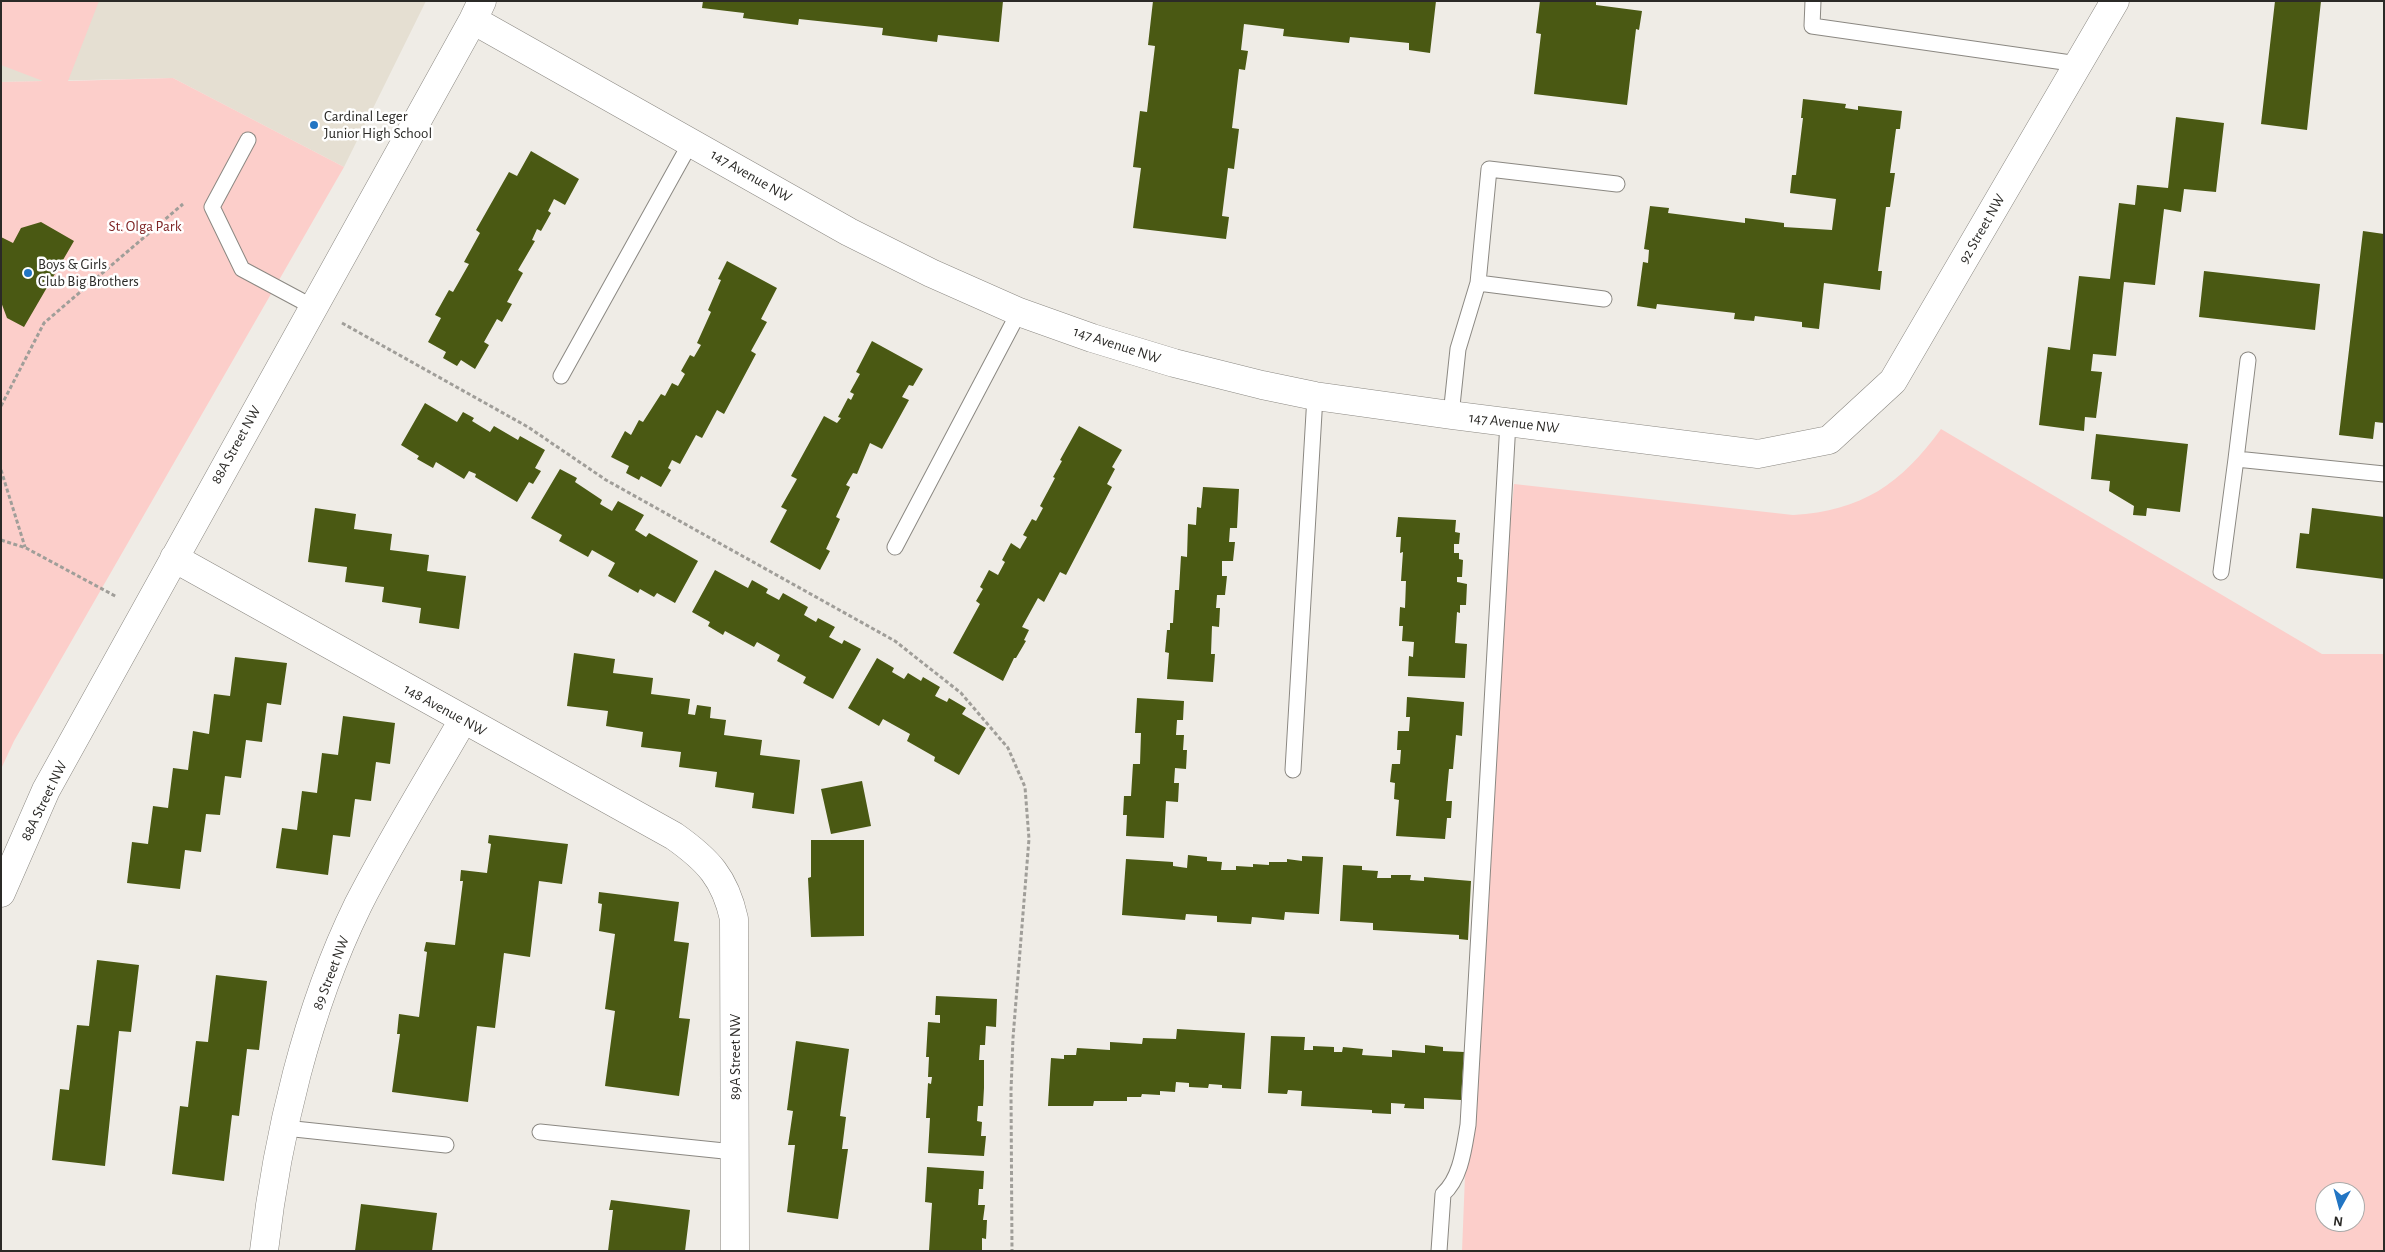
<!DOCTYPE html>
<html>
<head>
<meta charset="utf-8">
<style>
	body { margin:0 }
	#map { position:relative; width:2385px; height:1252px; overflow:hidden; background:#efece6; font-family:"Alegreya Sans",sans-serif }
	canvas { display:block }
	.frame { position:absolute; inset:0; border:2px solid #2b2a27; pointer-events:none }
	.north { position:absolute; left:2315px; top:1182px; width:50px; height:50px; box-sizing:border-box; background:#fff; border:1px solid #aaaaa9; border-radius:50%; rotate:187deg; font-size:14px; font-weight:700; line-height:20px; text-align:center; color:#2b2a27 }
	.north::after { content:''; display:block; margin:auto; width:18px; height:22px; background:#2275c3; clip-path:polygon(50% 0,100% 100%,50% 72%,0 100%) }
</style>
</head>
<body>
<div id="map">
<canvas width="2385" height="1252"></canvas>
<div class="frame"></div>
<div class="north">N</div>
</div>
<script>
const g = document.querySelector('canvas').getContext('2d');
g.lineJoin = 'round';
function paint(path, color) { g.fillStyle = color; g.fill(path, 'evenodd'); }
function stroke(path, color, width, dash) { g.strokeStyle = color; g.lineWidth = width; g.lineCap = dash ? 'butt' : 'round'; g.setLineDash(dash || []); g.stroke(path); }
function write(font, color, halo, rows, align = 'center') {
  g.font = font + ' "Alegreya Sans",sans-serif'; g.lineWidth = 5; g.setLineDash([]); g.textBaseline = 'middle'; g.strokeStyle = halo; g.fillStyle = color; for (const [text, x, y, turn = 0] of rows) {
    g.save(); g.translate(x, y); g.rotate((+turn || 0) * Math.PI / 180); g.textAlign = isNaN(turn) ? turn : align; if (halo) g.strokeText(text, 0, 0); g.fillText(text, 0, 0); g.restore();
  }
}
paint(new Path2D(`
	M 1,1 L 426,1 L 344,167 L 173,78 L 1,82 Z`), '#e5dfd2');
paint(new Path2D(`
	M 1,1 L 99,1 L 68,81 L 173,78 L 344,167 L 14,741 L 1,769 L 1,82 L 43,81 L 1,65 Z
	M 1941,429 L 2322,654 L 2384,654 L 2384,1251 L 1462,1251 L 1478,850 L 1514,484 L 1793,515 C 1862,511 1901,484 1941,429 ZM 2325,1192 L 2355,1192 L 2355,1222 L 2325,1222 Z`), '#fcceca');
paint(new Path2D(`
	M 703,1 L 1003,1 L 999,42 L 938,35 L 937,42 L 882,35 L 883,28 L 799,19 L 798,25 L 743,18 L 744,13 L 702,8 Z
	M 1153,1 L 1436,1 L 1430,53 L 1409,50 L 1409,43 L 1350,37 L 1349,43 L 1283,36 L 1284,29 L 1244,24 L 1241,50 L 1248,51 L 1245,70 L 1239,69 L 1232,128 L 1239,129 L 1234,169 L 1228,168 L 1222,216 L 1229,217 L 1226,239 L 1133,228 L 1141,168 L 1133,167 L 1140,111 L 1147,112 L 1155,46 L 1148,45 Z
	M 1540,1 L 1596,1 L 1596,5 L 1642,11 L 1639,30 L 1636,29 L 1627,105 L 1534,94 L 1541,34 L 1536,33 Z
	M 2275,1 L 2321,1 L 2307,130 L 2261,124 Z
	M 1803,99 L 1846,104 L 1845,108 L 1858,110 L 1858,106 L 1902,111 L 1900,129 L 1896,129 L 1890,173 L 1895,173 L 1890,207 L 1886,207 L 1878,271 L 1882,271 L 1880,290 L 1824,283 L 1819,329 L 1802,327 L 1802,322 L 1755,316 L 1754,321 L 1734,319 L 1735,313 L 1657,304 L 1656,309 L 1637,306 L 1643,262 L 1648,263 L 1649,250 L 1644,249 L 1650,206 L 1669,208 L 1668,213 L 1745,223 L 1745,218 L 1784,223 L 1784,227 L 1832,230 L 1836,199 L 1790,193 L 1792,175 L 1796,175 L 1803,118 L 1801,118 Z
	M 2176,117 L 2224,123 L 2216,192 L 2184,189 L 2181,212 L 2164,209 L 2155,285 L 2124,282 L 2116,356 L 2093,354 L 2091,371 L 2102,372 L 2096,418 L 2085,417 L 2084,431 L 2039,425 L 2048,347 L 2070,350 L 2079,276 L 2110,279 L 2119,203 L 2135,205 L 2137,185 L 2168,188 Z
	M 531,151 L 579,179 L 565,205 L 554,199 L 548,211 L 551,213 L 541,231 L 537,229 L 532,240 L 535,241 L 518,270 L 523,273 L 507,302 L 512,304 L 502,322 L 497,319 L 484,342 L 489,345 L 475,369 L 461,360 L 457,366 L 443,358 L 446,352 L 428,342 L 441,318 L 435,315 L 449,290 L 453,292 L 469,264 L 464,262 L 480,233 L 476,230 L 509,172 L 517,176 Z
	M 41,222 L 74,241 L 24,327 L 7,318 L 1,302 L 1,237 L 13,243 L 21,228 Z
	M 2363,231 L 2384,234 L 2384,423 L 2375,422 L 2373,439 L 2339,435 Z
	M 727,261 L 777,288 L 761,319 L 767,322 L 751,351 L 756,354 L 724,414 L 717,410 L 702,438 L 696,435 L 680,464 L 672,460 L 668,468 L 671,470 L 661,487 L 641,476 L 639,480 L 626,473 L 629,466 L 611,457 L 625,431 L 631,435 L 639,420 L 643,422 L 661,394 L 665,396 L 672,383 L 678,386 L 685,374 L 681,371 L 690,355 L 694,357 L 701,345 L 697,343 L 711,312 L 708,310 L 721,280 L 718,279 Z
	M 2204,271 L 2320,284 L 2315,330 L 2199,317 Z
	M 872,341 L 923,369 L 913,386 L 909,385 L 902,397 L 909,400 L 882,449 L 870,443 L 857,474 L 853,473 L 846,485 L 850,487 L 836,517 L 840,519 L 826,549 L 830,551 L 820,570 L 770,542 L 787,510 L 781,507 L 797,479 L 791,476 L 824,416 L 837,423 L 841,418 L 838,417 L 848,398 L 851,400 L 854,394 L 850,392 L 860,374 L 856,372 Z
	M 425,403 L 457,422 L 463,412 L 474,418 L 472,421 L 490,432 L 494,426 L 518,440 L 520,436 L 545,450 L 535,468 L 541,471 L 533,484 L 529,482 L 517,502 L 475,477 L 476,474 L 469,471 L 464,479 L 436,462 L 433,468 L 417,459 L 419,456 L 401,445 Z
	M 1079,426 L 1122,450 L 1112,467 L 1115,469 L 1107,484 L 1112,487 L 1066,575 L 1060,572 L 1044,602 L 1038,598 L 1022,627 L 1029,630 L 1024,640 L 1026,641 L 1016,658 L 1014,658 L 1003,681 L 953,653 L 980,604 L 976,601 L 983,589 L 980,587 L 989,570 L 998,575 L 1005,562 L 1002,560 L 1011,543 L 1020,549 L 1027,537 L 1023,535 L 1032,519 L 1036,521 L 1043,508 L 1040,506 L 1055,478 L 1053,477 L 1062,461 L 1060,460 Z
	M 2096,434 L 2188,444 L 2180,512 L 2147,508 L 2146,516 L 2133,515 L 2134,506 L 2109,491 L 2110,481 L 2091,479 Z
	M 560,469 L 577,478 L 575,482 L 602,500 L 600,504 L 612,511 L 618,501 L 644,515 L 635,530 L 646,537 L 649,533 L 698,561 L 675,603 L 657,593 L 654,597 L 640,589 L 638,593 L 608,576 L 615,563 L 592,550 L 588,557 L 559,541 L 562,535 L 531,518 Z
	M 1203,487 L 1239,489 L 1237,528 L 1230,528 L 1229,542 L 1235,542 L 1233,561 L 1222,561 L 1222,576 L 1227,576 L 1225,595 L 1217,595 L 1216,608 L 1220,608 L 1219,627 L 1212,626 L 1211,654 L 1215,654 L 1213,682 L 1167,679 L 1169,653 L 1165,652 L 1167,630 L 1170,630 L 1170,623 L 1173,623 L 1175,590 L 1179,590 L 1181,556 L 1187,557 L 1188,524 L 1196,525 L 1197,507 L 1201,508 Z
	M 315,508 L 356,514 L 354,529 L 392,534 L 390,550 L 429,555 L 427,571 L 466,576 L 459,629 L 419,623 L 421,608 L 382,602 L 384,587 L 345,582 L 347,567 L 308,562 Z
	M 2312,508 L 2384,517 L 2384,579 L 2296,568 L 2300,533 L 2309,534 Z
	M 1398,517 L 1456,520 L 1455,532 L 1460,533 L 1459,544 L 1454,544 L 1454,553 L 1459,553 L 1459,559 L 1463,560 L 1462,577 L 1457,577 L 1457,582 L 1467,584 L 1466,605 L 1460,605 L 1460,613 L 1457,612 L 1455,643 L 1467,644 L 1465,678 L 1408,676 L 1409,656 L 1413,657 L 1414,642 L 1402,641 L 1403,626 L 1399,626 L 1400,607 L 1405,608 L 1406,581 L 1401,581 L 1403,552 L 1400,553 L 1401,537 L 1396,537 Z
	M 715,570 L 748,588 L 752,580 L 768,589 L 766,593 L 779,600 L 783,593 L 808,607 L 804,615 L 816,622 L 818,618 L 835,627 L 829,637 L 842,644 L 844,640 L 861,649 L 833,699 L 803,683 L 806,677 L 777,661 L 780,655 L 757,642 L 754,647 L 725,631 L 723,635 L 708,626 L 710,622 L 692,612 Z
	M 574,653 L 615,659 L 613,673 L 653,678 L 651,694 L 690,699 L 688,714 L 695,715 L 697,705 L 711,707 L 710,718 L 726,720 L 724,735 L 762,740 L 760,755 L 800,760 L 794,814 L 752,808 L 754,793 L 715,787 L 717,772 L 679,767 L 681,752 L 641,747 L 643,732 L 606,726 L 608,711 L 567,706 Z
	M 235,657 L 287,663 L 281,705 L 267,703 L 262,742 L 246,740 L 241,778 L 225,776 L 220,815 L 206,814 L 201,852 L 185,850 L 180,889 L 127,883 L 132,842 L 148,844 L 153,806 L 168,808 L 173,768 L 188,770 L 193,731 L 209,734 L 214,694 L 230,696 Z
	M 877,658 L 894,668 L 892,672 L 904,679 L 908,673 L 921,681 L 923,677 L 940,687 L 935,696 L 947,702 L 949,698 L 966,708 L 962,714 L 986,728 L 959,775 L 934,761 L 935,757 L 907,741 L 910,734 L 883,719 L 879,726 L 848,708 Z
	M 1407,697 L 1464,702 L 1462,736 L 1456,735 L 1453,769 L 1449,769 L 1446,801 L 1452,801 L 1451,818 L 1447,818 L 1445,839 L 1396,836 L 1399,800 L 1394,799 L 1395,783 L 1390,782 L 1392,764 L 1400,764 L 1401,750 L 1397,750 L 1398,731 L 1409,731 L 1410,717 L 1406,717 Z
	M 1137,698 L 1184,701 L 1183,720 L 1177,720 L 1176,735 L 1184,735 L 1183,750 L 1187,750 L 1186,769 L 1175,768 L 1174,783 L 1179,783 L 1178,802 L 1166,801 L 1164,838 L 1126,836 L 1127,815 L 1123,815 L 1124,796 L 1131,796 L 1133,764 L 1140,764 L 1141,733 L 1135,733 Z
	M 343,716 L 395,723 L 390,764 L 376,762 L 371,801 L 355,799 L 350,837 L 333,835 L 328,875 L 276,868 L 282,828 L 297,830 L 302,791 L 317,793 L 322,753 L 338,755 Z
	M 862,781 L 871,826 L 831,834 L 821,789 Z
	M 489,835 L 568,844 L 562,884 L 539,881 L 530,957 L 504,953 L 495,1028 L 477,1026 L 468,1102 L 392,1092 L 400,1034 L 397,1034 L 399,1014 L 419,1017 L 427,952 L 424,951 L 426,942 L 455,945 L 463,881 L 460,881 L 461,870 L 487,873 L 491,844 L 488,843 Z
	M 811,840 L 864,840 L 864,936 L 811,937 L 808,878 L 811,877 Z
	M 1188,855 L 1207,857 L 1207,861 L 1222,862 L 1221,870 L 1236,870 L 1236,866 L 1253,867 L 1253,864 L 1269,865 L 1269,862 L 1287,862 L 1287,859 L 1302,861 L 1302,856 L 1323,857 L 1319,914 L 1285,912 L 1284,920 L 1252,917 L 1251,924 L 1217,922 L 1217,916 L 1186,914 L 1185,920 L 1122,915 L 1126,859 L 1173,862 L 1173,866 L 1187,868 Z
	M 1343,865 L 1362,866 L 1362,870 L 1378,871 L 1377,878 L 1391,878 L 1391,875 L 1411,875 L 1410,880 L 1424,881 L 1424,877 L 1471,881 L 1468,940 L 1459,939 L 1459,935 L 1373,930 L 1373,923 L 1340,921 Z
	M 599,892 L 679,902 L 674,941 L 689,943 L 679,1018 L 690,1019 L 679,1096 L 605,1086 L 615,1011 L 605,1009 L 615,934 L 599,931 L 602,904 L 598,903 Z
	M 97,960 L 139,965 L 131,1032 L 119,1031 L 105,1166 L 52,1160 L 60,1089 L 69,1090 L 77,1025 L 89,1026 Z
	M 216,975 L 267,981 L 259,1050 L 247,1049 L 239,1116 L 232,1115 L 224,1181 L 172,1174 L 180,1106 L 188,1107 L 196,1041 L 208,1042 Z
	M 936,996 L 997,999 L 996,1027 L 986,1026 L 985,1045 L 980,1045 L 979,1060 L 984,1060 L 984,1088 L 983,1106 L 978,1106 L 977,1121 L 982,1122 L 981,1136 L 986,1136 L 984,1156 L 928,1153 L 930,1118 L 926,1118 L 928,1083 L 931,1084 L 932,1077 L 928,1077 L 929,1057 L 926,1057 L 928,1022 L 940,1023 L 940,1015 L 935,1015 Z
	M 1177,1029 L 1245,1033 L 1241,1089 L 1222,1088 L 1222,1085 L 1209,1084 L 1208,1088 L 1189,1087 L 1189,1083 L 1176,1082 L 1175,1092 L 1160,1091 L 1160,1095 L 1142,1094 L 1141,1097 L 1127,1097 L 1127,1101 L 1094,1101 L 1093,1106 L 1048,1106 L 1051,1058 L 1064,1059 L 1064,1055 L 1076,1055 L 1077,1048 L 1110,1050 L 1110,1042 L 1142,1044 L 1143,1038 L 1176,1039 Z
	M 1271,1036 L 1305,1037 L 1304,1050 L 1313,1050 L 1313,1046 L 1334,1047 L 1334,1052 L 1342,1052 L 1343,1047 L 1363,1049 L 1362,1055 L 1392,1057 L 1392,1050 L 1425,1053 L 1425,1045 L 1443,1047 L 1443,1051 L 1464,1052 L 1461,1100 L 1424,1098 L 1424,1109 L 1404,1108 L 1405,1104 L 1391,1103 L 1391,1114 L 1372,1113 L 1372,1110 L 1301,1106 L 1302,1091 L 1288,1090 L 1287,1094 L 1268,1093 Z
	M 796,1041 L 849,1049 L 840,1116 L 846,1117 L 842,1149 L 848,1149 L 838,1219 L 787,1212 L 795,1145 L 788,1145 L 793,1111 L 787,1110 Z
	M 927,1167 L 984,1171 L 983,1189 L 979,1189 L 978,1205 L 985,1205 L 983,1220 L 987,1220 L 986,1239 L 982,1238 L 982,1251 L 929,1251 L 932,1203 L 925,1202 Z
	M 611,1200 L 690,1210 L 685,1251 L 608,1251 L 613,1210 L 609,1210 Z
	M 361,1204 L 437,1213 L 432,1251 L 355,1251 Z`), '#4a5913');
const lane = new Path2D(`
	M 1813,1 L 1812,26 L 2078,64
	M 248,140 L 212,207 L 242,269 L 313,307
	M 1478,283 L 1604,299
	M 561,376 L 691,142
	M 1451,415 L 1458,349 L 1478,283 L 1489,169 L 1617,184
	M 2236,459 L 2248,360
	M 895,547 L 1019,312
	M 2221,572 L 2236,459 L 2384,474
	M 1293,770 L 1315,396
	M 285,1128 L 446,1145
	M 540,1132 L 734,1152
	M 1439,1251 L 1443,1194 C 1461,1178 1464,1148 1468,1125 L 1508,422`);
const street = new Path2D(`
	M 473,20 L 849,232 L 931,273 L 1019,312 L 1092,338 L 1174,363 L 1262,385 L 1315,396 L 1451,415 L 1758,454 L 1829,440 L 1893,381 L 2115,1
	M 174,558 L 674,836 C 708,860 725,878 734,919 L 735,1251
	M 1,893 L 46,790 L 473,20 L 482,1
	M 264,1251 C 277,1136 307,1009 358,905 C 390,842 428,781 463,720`);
stroke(lane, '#8b8882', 17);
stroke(street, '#8b8882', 29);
stroke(new Path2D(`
	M 342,323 L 528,427 L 606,480 L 895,641 L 961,693 L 1008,748 L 1025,787 L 1029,839 L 1013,1038 L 1011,1091 L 1012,1251
	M 1,406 L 44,323 L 183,204
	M 1,470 L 25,547
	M 1,540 L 26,548 L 117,597`), '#a09e99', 3, [4, 2.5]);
stroke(lane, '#fff', 15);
stroke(street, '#fff', 28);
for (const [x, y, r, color] of [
	[314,125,5,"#2275c3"],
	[28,273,5,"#2275c3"]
]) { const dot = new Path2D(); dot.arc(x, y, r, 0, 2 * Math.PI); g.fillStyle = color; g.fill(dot); stroke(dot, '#fff', 2); }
write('15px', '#2b2a27', '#fff', [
	["Cardinal Leger",324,116],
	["Junior High School",324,133],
	["Boys & Girls",38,264],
	["Club Big Brothers",38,281]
], 'left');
write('15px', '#2b2a27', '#fff', [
	["147 Avenue NW",751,176,30],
	["92 Street NW",1982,229,-60],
	["147 Avenue NW",1117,345,18],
	["147 Avenue NW",1514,423,7],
	["88A Street NW",236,445,-61],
	["148 Avenue NW",445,710,29],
	["88A Street NW",44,801,-64],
	["89 Street NW",331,973,-69],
	["89A Street NW",735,1057,-90]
]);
write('15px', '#7e2425', '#fff', [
	["St. Olga Park",145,226]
]);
</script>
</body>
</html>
